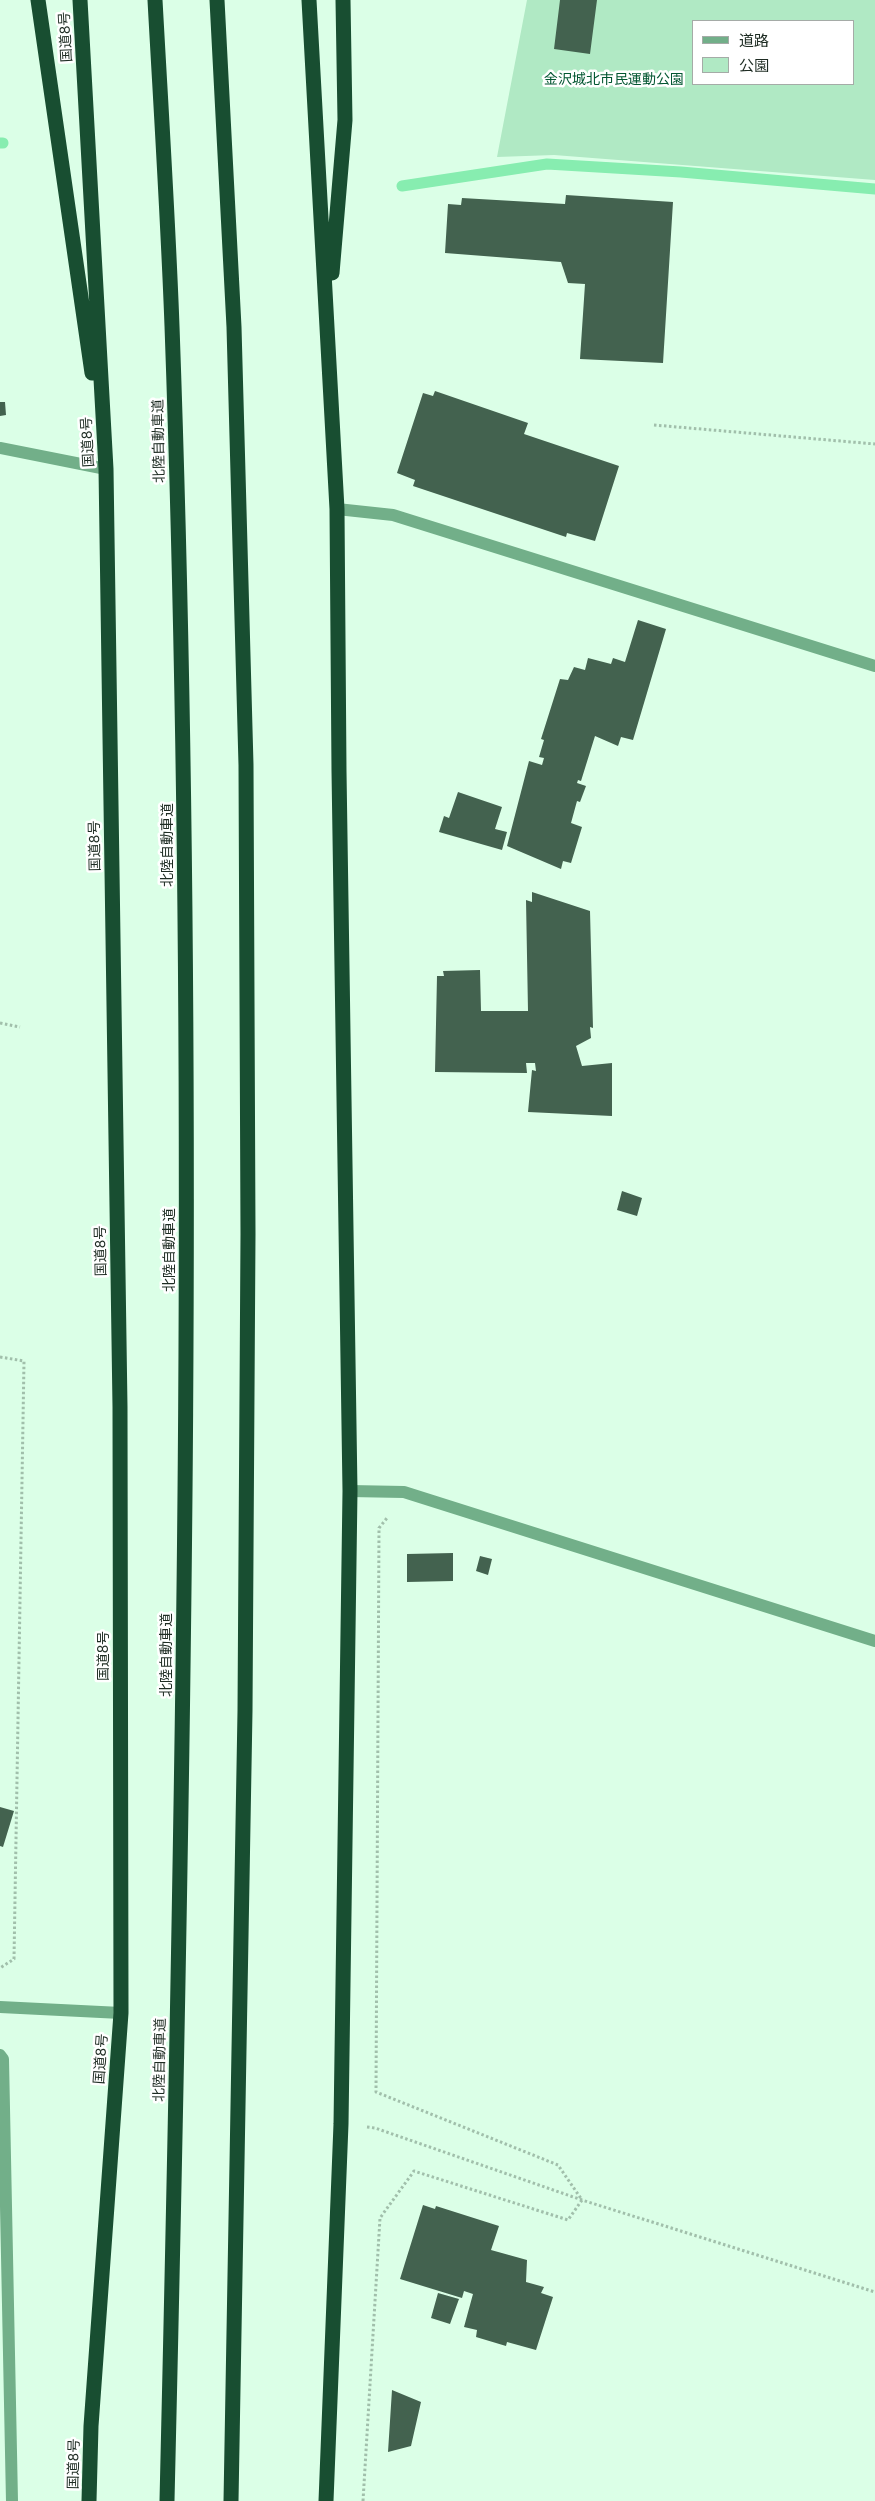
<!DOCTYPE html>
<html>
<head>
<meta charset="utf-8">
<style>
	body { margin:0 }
	#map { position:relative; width:875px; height:2501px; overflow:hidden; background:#dbffe7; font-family:Inter,"Noto Sans JP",sans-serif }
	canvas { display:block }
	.legend { position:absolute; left:692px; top:20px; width:162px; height:65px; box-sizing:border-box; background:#fff; border:1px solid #a5aba7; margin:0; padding:6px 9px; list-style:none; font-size:15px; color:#1e2c23 }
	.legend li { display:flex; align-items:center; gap:10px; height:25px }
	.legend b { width:25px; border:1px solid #a5aba7 }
</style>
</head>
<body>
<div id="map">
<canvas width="875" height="2501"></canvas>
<ul class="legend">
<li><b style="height:6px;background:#72af89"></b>道路</li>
<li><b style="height:14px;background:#b0e9c4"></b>公園</li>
</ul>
</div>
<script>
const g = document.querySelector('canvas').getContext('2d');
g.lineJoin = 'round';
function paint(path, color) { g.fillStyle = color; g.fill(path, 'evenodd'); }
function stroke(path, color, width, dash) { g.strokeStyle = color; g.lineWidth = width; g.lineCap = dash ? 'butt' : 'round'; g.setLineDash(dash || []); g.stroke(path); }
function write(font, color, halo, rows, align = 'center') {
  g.font = font + ' Inter,"Noto Sans JP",sans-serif'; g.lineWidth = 5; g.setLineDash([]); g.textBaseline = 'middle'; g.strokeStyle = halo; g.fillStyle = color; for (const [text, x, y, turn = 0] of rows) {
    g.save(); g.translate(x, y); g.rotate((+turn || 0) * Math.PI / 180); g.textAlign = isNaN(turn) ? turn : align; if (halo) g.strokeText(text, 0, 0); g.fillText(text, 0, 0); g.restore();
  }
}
paint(new Path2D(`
	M 527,0 L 875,0 L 875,180 L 554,155 L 497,157 ZM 694,21 L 854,21 L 854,84 L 694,84 Z`), '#b0e9c4');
stroke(new Path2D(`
	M 0,143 L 3,143
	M 402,186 L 547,164 L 681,172 L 875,189`), '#87edb0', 11);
paint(new Path2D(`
	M 560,0 L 597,0 L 590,54 L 554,49 Z
	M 566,195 L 673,202 L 663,363 L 580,359 L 585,284 L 568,283 L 561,262 L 445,253 L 448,204 L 461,205 L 462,198 L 565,204 Z
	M 435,391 L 528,423 L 524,434 L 619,466 L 595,541 L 567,533 L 566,537 L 413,486 L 415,480 L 397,473 L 423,393 L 433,396 Z
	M 0,402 L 5,402 L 6,415 L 0,416 Z
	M 638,620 L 666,629 L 633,740 L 621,737 L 618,746 L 595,736 L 581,781 L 578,780 L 577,783 L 586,786 L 580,802 L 577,801 L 571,823 L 582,827 L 571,863 L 563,861 L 561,869 L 507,846 L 529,761 L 542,765 L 544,758 L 539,757 L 544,740 L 541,739 L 560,679 L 568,680 L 574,667 L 585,670 L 588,658 L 611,664 L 613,658 L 625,662 Z
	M 458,792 L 502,807 L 495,829 L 507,832 L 502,850 L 439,832 L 444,816 L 449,818 Z
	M 532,892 L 590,911 L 593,1028 L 590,1027 L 591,1038 L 576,1046 L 582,1066 L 612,1063 L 612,1116 L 528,1112 L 532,1070 L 536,1071 L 535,1063 L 526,1063 L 527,1073 L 435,1072 L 437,976 L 444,976 L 443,971 L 480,970 L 481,1011 L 528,1011 L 526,900 L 532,902 Z
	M 622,1191 L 642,1198 L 637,1216 L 617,1210 Z
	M 453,1553 L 453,1581 L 407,1582 L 407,1554 Z
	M 480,1556 L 492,1559 L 488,1575 L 476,1571 Z
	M 0,1807 L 14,1811 L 3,1847 L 0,1846 Z
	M 423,2205 L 435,2209 L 436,2206 L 499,2226 L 491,2250 L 527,2260 L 526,2282 L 544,2287 L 541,2293 L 553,2297 L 536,2350 L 507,2342 L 506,2346 L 476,2337 L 477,2330 L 464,2327 L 473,2294 L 464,2291 L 462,2298 L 400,2279 Z
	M 438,2293 L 459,2299 L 450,2324 L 431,2318 Z
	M 392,2390 L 421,2402 L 411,2446 L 388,2452 Z`), '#43624f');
stroke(new Path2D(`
	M 654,425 L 875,444
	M 0,1023 L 20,1027
	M 0,1357 L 24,1361 L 14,1959 L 0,1968
	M 367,2127 L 375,2128 L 582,2200 L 875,2292
	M 363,2501 L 380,2218 L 414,2171 L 568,2220 L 582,2200 L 558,2165 L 376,2092 L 379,1528 L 387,1518`), '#a1bfab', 3, [2.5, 2.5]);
stroke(new Path2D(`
	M 0,448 L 106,469
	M 337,509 L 393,515 L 875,666
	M 350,1491 L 404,1492 L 875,1641
	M 0,2007 L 121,2013
	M 0,2055 L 3,2059 L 12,2501`), '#72af89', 12);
stroke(new Path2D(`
	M 38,0 L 92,373
	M 80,0 L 106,469 L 120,1407 L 121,2013 L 91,2426 L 89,2501
	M 155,0 C 161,109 168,218 172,326 C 198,1051 184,1776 167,2501
	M 217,0 L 234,327 L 246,765 L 248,1234 L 245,1711 L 231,2501
	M 309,0 L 337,509 L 339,771 L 350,1491 L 341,2124 L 326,2501
	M 332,273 L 345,120 L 343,0`), '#184e31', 15);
write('14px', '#1e2c23', '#fff', [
	["国道8号",66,37,-93],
	["北陸自動車道",159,441,-91],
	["国道8号",88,442,-93],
	["北陸自動車道",168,845,-90],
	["国道8号",95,846,-91],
	["北陸自動車道",170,1250,-90],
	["国道8号",101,1251,-91],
	["北陸自動車道",167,1655,-90],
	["国道8号",104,1656,-90],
	["国道8号",101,2059,-86],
	["北陸自動車道",160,2060,-89],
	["国道8号",74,2464,-89]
]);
write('14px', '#025631', '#fff', [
	["金沢城北市民運動公園",614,80]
]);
</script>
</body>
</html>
